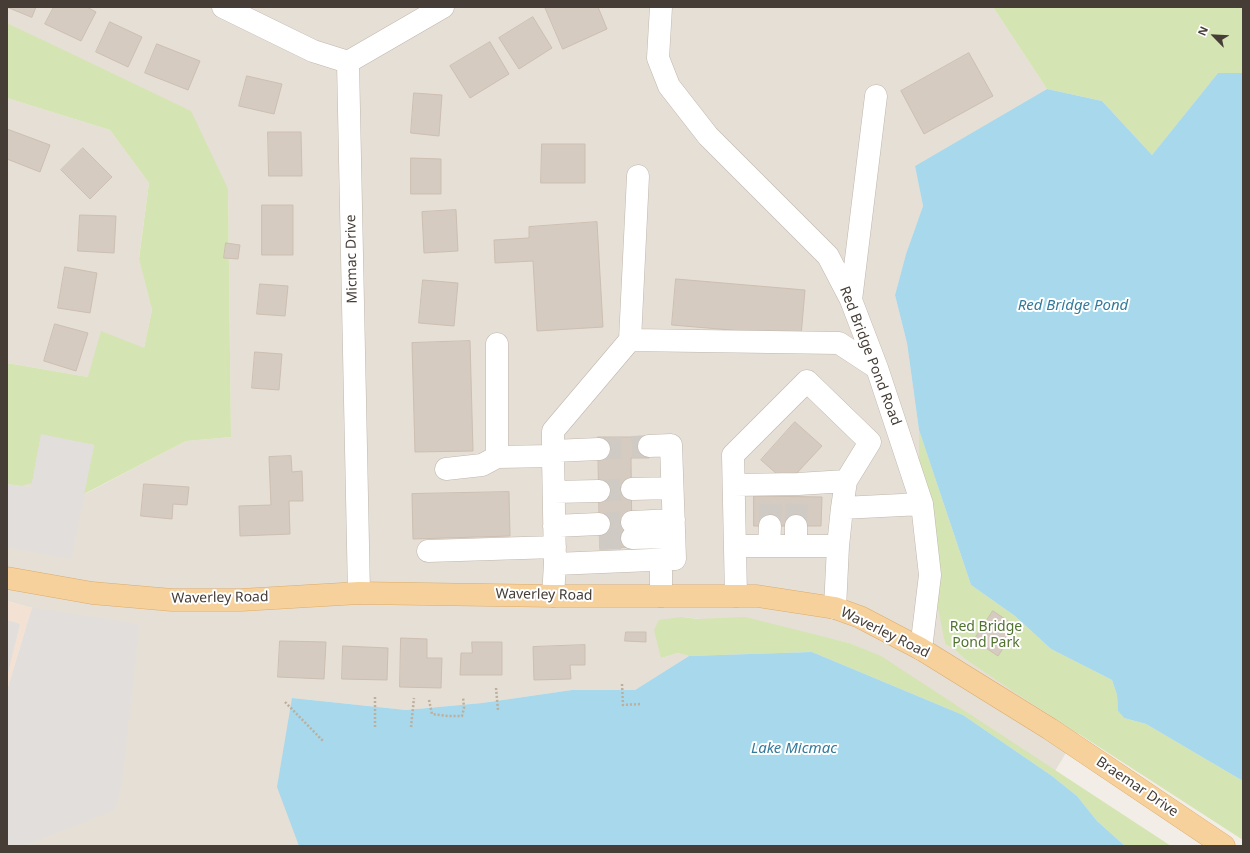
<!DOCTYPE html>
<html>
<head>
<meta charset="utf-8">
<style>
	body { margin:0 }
	#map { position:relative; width:1250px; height:853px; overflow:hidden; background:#f2ede7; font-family:"Noto Sans",sans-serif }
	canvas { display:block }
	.frame { position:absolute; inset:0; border:8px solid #453d36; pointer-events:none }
	.north { position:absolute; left:1194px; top:16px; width:40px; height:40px; -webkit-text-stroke:3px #fff; paint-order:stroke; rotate:294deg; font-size:11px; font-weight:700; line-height:16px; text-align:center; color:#453d36 }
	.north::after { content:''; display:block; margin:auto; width:14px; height:18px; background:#453d36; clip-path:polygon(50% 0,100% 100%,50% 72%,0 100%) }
</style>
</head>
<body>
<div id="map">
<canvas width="1250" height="853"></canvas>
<div class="frame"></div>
<div class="north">N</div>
</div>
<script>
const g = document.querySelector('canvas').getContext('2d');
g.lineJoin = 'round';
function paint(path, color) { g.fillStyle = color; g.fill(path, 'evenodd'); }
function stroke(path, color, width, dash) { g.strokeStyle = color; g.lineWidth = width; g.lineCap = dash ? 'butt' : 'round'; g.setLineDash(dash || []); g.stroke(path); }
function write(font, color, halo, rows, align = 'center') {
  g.font = font + ' "Noto Sans",sans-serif'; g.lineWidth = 4; g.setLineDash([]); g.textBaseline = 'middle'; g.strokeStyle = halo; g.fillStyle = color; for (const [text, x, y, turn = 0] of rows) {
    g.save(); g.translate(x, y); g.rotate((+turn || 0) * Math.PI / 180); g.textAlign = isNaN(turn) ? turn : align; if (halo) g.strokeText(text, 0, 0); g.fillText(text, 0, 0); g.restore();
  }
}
paint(new Path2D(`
	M 7,7 L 993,7 L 1047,89 L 915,166 L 923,206 L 906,254 L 895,295 L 907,343 L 919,430 L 919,460 L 945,644 L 955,650 L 965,659 L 1078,733 L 1055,771 L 881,657 L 849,643 L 785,628 L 682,617 L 661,658 L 678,653 L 689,656 L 635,690 L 572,690 L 482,703 L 406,710 L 292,698 L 299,846 L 7,846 L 7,691 L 32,608 L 7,601 L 7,484 L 21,486 L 41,434 L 94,445 L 85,494 L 186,441 L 231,437 L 228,189 L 59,49 L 7,23 Z
	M 7,98 L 110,130 L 149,183 L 139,258 L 152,310 L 144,348 L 88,377 L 7,363 Z`), '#e6dfd5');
paint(new Path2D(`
	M 7,601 L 32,608 L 7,691 Z`), '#f3e2d3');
paint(new Path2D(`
	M 993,7 L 1243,7 L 1243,73 L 1218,73 L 1152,155 L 1102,101 L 1047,89 Z
	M 7,23 L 191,111 L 228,189 L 231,437 L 186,441 L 84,494 L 94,445 L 41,435 L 32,483 L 21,486 L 7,484 L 7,363 L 88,377 L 101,331 L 144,348 L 152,310 L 139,259 L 149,183 L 110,130 L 7,98 Z
	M 919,430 L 971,585 L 1015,616 L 1051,649 L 1112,680 L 1117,695 L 1118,711 L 1124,718 L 1146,724 L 1243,781 L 1243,840 L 1011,690 L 965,659 L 955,650 L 945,644 L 936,597 L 919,460 Z
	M 682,617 L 698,619 L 745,617 L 849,643 L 881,656 L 1171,846 L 1125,846 L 1097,821 L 1077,796 L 1052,776 L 963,715 L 812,652 L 689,656 L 678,653 L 661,658 L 654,630 L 659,620 Z`), '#d4e4b2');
paint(new Path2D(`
	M 41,434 L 94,445 L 71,559 L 7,547 L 7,484 L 31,488 Z
	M 32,608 L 139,624 L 122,780 L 115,810 L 22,846 L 7,846 L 7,691 Z
	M 7,620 L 20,624 L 7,677 Z`), '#e1dedc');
paint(new Path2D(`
	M 1218,73 L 1243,73 L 1243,781 L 1146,724 L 1124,718 L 1118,711 L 1117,695 L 1112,680 L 1051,649 L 1015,616 L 971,585 L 919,430 L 907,343 L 895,295 L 906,254 L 923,206 L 915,166 L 1047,89 L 1102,101 L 1152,155 Z
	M 812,652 L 963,715 L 1052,776 L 1077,796 L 1097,821 L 1125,846 L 299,846 L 277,787 L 292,698 L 406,710 L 482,703 L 572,690 L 635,690 L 689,656 Z`), '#a7d8eb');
const building = new Path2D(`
	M 7,7 L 36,7 L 32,17 Z
	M 54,7 L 87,7 L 96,12 L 81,41 L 45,24 Z
	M 545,7 L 598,7 L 607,29 L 563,49 Z
	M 533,17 L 552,48 L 519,69 L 499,38 Z
	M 110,22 L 142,37 L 128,67 L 96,52 Z
	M 490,42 L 509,74 L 470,98 L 450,66 Z
	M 157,44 L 200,61 L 188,90 L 145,73 Z
	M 969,53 L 993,96 L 924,134 L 901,91 Z
	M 247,76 L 282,84 L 274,114 L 239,106 Z
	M 414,93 L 442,95 L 439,136 L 411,133 Z
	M 7,129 L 50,145 L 40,172 L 7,159 Z
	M 268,132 L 301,132 L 302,176 L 269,176 Z
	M 542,144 L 585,144 L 585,183 L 541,183 Z
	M 83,148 L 112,177 L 90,199 L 61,170 Z
	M 411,158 L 441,159 L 441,194 L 411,194 Z
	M 262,205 L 293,205 L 293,255 L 262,255 Z
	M 456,210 L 458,251 L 424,253 L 422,212 Z
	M 80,215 L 116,216 L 114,253 L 78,251 Z
	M 597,222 L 603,327 L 537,331 L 533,261 L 495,263 L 494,240 L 529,238 L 529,227 Z
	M 226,243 L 240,245 L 238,259 L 224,258 Z
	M 65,267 L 97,273 L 90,313 L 58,308 Z
	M 676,279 L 805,290 L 801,336 L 672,325 Z
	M 423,280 L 458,283 L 454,326 L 419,323 Z
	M 260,284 L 288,286 L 285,316 L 257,314 Z
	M 55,324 L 88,333 L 76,371 L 44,361 Z
	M 470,341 L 473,451 L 415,452 L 412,343 Z
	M 255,352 L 282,354 L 279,390 L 252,388 Z
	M 795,422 L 822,446 L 795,475 L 777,474 L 761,460 Z
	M 598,437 L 649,437 L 649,458 L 631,458 L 632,547 L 600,548 Z
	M 291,456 L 292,472 L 302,471 L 303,501 L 289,501 L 290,534 L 240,536 L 239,506 L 271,505 L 269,457 Z
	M 144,484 L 189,487 L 187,505 L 173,504 L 172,519 L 141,516 Z
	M 509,492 L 510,536 L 413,539 L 412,494 Z
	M 754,496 L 822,497 L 821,526 L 754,526 Z
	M 993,611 L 1017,627 L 998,656 L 974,640 Z
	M 626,632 L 646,632 L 646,642 L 625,641 Z
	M 401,638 L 427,639 L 427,658 L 442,658 L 441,688 L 400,687 Z
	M 280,641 L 326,642 L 324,679 L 278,677 Z
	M 472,642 L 502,642 L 502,675 L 460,675 L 461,653 L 472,653 Z
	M 585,645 L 585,665 L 570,665 L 571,679 L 534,680 L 533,647 Z
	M 343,646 L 388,648 L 387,680 L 342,679 Z`);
paint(building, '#d6cbc0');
stroke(building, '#cdbfb1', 1);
stroke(new Path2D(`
	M 599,449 L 649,446
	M 599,491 L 632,489
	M 599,524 L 632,522
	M 770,526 L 771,496
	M 796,526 L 797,496
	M 599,539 L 632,538`), '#cfcac4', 22, [22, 11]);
const minor = new Path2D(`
	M 223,7 L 313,51 L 348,62 L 359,593
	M 661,7 L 658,58 L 669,86 L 708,136 L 828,256 L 851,300 L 877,368 L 922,504 L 930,575 L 921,649
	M 348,62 L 443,7
	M 851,300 L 876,96
	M 630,340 L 638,176
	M 497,344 L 497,457 L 553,456
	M 553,451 L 599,449
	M 446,469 L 482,465 L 497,457
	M 734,485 L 798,484 L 846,481
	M 632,489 L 672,488
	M 554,492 L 599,491
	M 632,522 L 674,520
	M 554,526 L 599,524
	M 632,538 L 674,537
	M 735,546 L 838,546
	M 769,546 L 770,526
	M 796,546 L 796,526
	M 428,551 L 555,547
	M 555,564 L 675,559 L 671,445 L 649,446
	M 553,596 L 555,564 L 553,456 L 553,431 L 630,340 L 839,343 L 877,368
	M 661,596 L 661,560
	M 736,596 L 733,455 L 807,381 L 870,442 L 846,481 L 842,508 L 922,504
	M 835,608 L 838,546 L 842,508`);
const major = new Path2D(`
	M 7,578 L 92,593 L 172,600 L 241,600 L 359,593 L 553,596 L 757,596 L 835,608 L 860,617 L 921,649 L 1050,729 L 1224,846`);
stroke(minor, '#c0b7ad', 23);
stroke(major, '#dbac6c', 23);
stroke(new Path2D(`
	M 622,684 L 623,705 L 641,704
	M 496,688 L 498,710
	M 375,697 L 375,729
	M 429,700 L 432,714 L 448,716 L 462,716 L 464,708 L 463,697
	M 285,702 L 323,741
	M 411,727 L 414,698`), '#beae9c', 2.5, [2, 2]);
stroke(minor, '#fff', 22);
stroke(major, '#f7d19b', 22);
write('14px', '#453d36', '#fff', [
	["Micmac Drive",352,259,-91],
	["Red Bridge Pond Road",870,356,69],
	["Waverley Road",544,595,1],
	["Waverley Road",220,598,-1],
	["Waverley Road",885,633,26],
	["Braemar Drive",1137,787,34]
]);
write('14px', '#50732e', '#fff', [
	["Red Bridge",986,627],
	["Pond Park",986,643]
]);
write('italic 15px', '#337b9a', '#fff', [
	["Red Bridge Pond",1073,306],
	["Lake Micmac",794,749]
]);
</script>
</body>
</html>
